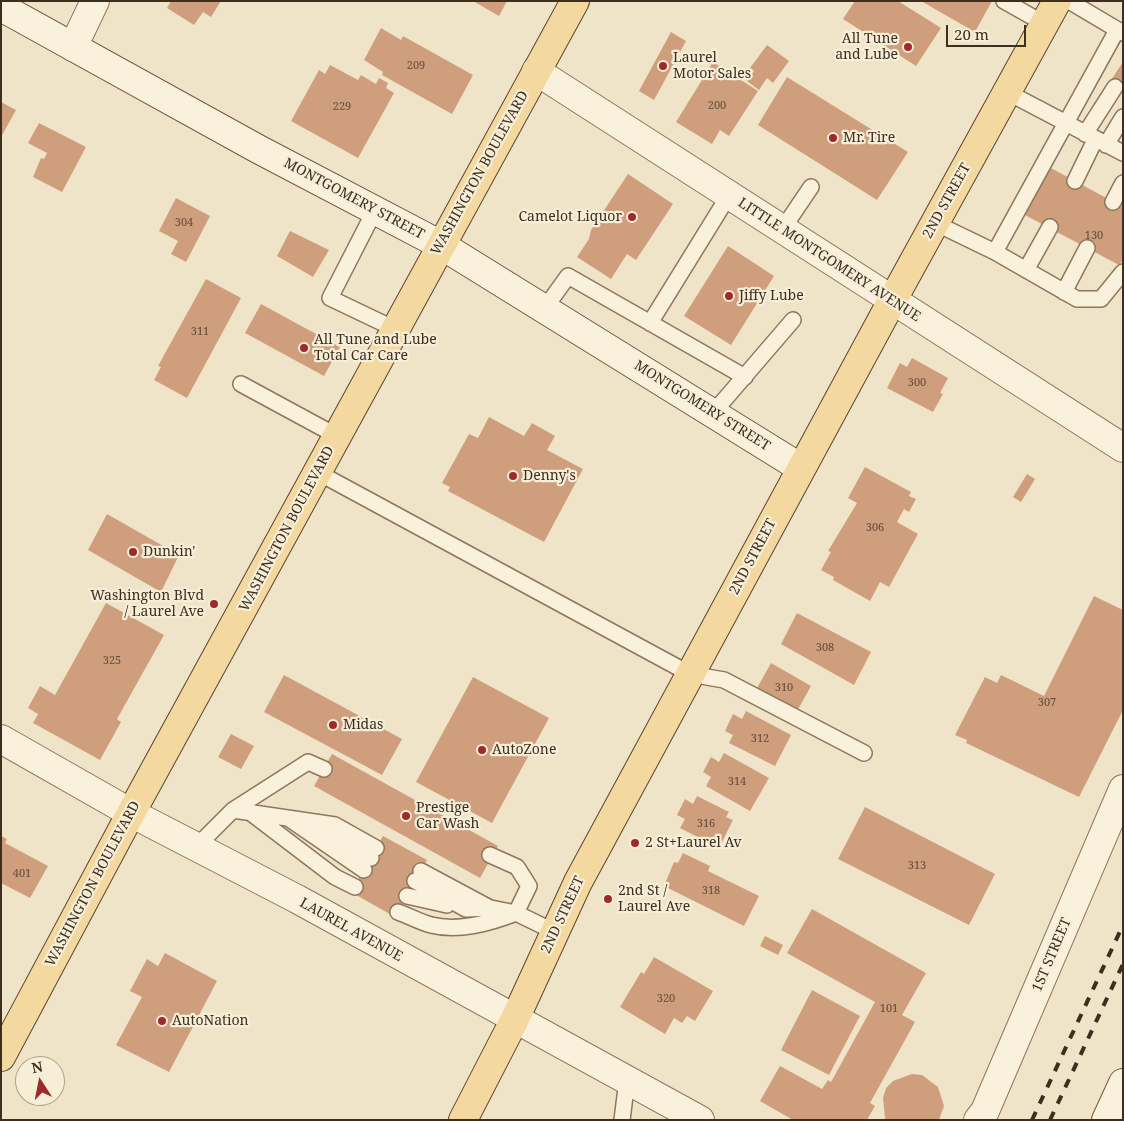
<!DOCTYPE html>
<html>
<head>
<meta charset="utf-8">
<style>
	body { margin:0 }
	#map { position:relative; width:1124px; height:1121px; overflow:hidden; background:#f0e4c8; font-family:"Noto Serif",serif }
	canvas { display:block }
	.frame { position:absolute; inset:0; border:2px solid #3d2e20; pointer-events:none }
	.north { position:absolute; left:15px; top:1056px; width:50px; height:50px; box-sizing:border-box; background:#f7eed8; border:1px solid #ada18e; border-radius:50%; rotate:349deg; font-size:14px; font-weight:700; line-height:20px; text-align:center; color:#3d2e20 }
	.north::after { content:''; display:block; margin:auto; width:18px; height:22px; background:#9e2a2b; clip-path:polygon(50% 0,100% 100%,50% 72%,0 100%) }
	.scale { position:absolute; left:946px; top:25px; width:80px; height:22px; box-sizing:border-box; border:2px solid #3d2e20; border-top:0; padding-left:6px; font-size:15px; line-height:18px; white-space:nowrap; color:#3d2e20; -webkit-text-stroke:4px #f7eed8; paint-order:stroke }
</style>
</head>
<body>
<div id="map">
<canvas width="1124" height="1121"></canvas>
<div class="frame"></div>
<div class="north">N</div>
<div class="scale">20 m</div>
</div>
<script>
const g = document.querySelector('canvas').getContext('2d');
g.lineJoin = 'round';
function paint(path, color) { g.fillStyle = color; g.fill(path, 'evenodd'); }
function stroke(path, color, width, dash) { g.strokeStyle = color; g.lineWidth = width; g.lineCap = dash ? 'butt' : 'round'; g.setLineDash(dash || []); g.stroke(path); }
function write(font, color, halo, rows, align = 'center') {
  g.font = font + ' "Noto Serif",serif'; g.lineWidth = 4.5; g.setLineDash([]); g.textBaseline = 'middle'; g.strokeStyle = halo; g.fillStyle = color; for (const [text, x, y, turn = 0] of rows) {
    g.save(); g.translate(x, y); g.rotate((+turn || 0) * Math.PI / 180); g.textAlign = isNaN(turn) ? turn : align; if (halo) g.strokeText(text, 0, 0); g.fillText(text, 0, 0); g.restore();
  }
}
paint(new Path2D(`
	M 171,1 L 221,1 L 211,17 L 203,12 L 194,25 L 167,8 Z
	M 473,1 L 507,1 L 499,16 Z
	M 855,1 L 898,1 L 941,28 L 916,66 L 843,19 Z
	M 921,1 L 992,1 L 975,32 Z
	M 381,28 L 401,40 L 403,36 L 473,75 L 452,114 L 382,75 L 383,72 L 364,60 Z
	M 671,32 L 686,41 L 654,100 L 639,91 Z
	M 767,45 L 789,61 L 773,83 L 767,78 L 759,90 L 747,81 L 754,71 L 750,68 Z
	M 713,62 L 758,91 L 729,136 L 720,130 L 712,144 L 676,122 Z
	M 1123,62 L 1123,93 L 1109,83 Z
	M 330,65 L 358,80 L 361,75 L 376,84 L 379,78 L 388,83 L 386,88 L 394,93 L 358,158 L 291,121 L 319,70 L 325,74 Z
	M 787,77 L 908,152 L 877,200 L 758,125 Z
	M 1,102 L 16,110 L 1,137 Z
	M 39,123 L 86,147 L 62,192 L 33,177 L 41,158 L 44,159 L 47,153 L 28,143 Z
	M 1049,167 L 1123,207 L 1123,259 L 1119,265 L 1023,214 Z
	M 628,174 L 673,204 L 636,260 L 627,254 L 611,279 L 577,257 L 589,239 L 591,230 Z
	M 176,198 L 210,216 L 186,262 L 171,254 L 178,241 L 159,231 Z
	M 290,231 L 329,250 L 313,277 L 277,256 Z
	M 728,246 L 774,276 L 731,345 L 684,316 Z
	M 206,279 L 241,298 L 187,398 L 154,380 L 161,367 L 158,366 Z
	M 261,304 L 340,347 L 324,376 L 245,333 Z
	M 912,358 L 948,378 L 940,393 L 943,394 L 933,412 L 887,388 L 900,363 L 907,367 Z
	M 489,417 L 524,436 L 532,423 L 555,436 L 547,450 L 583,469 L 544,542 L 448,491 L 450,487 L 442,483 L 469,434 L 478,438 Z
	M 865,467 L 911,492 L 909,496 L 916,499 L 909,512 L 904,509 L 897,522 L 918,534 L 889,587 L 880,582 L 870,601 L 833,580 L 834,577 L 821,570 L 831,552 L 828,551 L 857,503 L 848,498 Z
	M 1027,474 L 1035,479 L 1021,502 L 1013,497 Z
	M 107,514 L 179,555 L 161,592 L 88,550 Z
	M 1094,596 L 1123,610 L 1123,710 L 1079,797 L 966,743 L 967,740 L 955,735 L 985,677 L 997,683 L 1001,675 L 1044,696 Z
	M 106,603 L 164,635 L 117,719 L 121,722 L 100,760 L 33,723 L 38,714 L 28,708 L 40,686 L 55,695 Z
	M 797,613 L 871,652 L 854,685 L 781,644 Z
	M 771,663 L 811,686 L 796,713 L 756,690 Z
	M 284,675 L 402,739 L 382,775 L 264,712 Z
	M 473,677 L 549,718 L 492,823 L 416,782 Z
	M 746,711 L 791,735 L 775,766 L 729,743 L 733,735 L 725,731 L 733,714 L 742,719 Z
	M 231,734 L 254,746 L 241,769 L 218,757 Z
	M 724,753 L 769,778 L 750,811 L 706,786 L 711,777 L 703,772 L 711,757 L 719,762 Z
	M 332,754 L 498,846 L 480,878 L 314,786 Z
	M 697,796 L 729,812 L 726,817 L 733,820 L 719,848 L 680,828 L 685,819 L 677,815 L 685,799 L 693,804 Z
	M 865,807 L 995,874 L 969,925 L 838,859 Z
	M 1,836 L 7,839 L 5,843 L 48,866 L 30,898 L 1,883 Z
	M 383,836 L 427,860 L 395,917 L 351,892 Z
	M 683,853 L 710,866 L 708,871 L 759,896 L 744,926 L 664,886 L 674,862 L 678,863 Z
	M 812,909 L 926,973 L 902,1015 L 915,1022 L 870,1103 L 875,1106 L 867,1120 L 793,1120 L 760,1101 L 780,1066 L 822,1089 L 828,1080 L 831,1082 L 875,1002 L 787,953 Z
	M 765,936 L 783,945 L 778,955 L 760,946 Z
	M 165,953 L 217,981 L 169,1072 L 116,1045 L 142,997 L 130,991 L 147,959 L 158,966 Z
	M 654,957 L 713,991 L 695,1021 L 687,1016 L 682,1023 L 674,1018 L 665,1034 L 620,1007 L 641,972 L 644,974 Z
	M 812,990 L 860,1016 L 829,1075 L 781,1050 Z
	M 912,1074 L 922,1075 L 938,1087 L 944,1106 L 939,1120 L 886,1120 L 885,1118 L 883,1098 L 886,1088 L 893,1081 Z`), '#cf9f7d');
const lane = new Path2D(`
	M 1004,1 L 1045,24
	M 1069,1 L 1123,33
	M 1007,92 L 1123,153
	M 1085,134 L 1115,87
	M 1106,145 L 1123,117
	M 1075,181 L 1095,140
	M 1113,202 L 1123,183
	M 375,210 L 330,298 L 395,329
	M 935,223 L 995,252 L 1077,299 L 1101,299 L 1123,272
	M 782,230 L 811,187
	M 995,252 L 1117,30
	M 1026,270 L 1050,227
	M 1064,292 L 1087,248
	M 545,308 L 568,276 L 745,377
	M 650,323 L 729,195
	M 241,384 L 337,436
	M 713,413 L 793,320
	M 317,472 L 690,674 L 724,680 L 864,753
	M 233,810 L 308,762 L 324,769
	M 251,813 L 335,877 L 355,887
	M 291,820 L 364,870
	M 325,833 L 371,858
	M 196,847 L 233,810 L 335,825 L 376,848
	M 421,871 L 490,908
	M 415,881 L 466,909 L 491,908 L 516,913 L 529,886 L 517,867 L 490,855
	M 407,896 L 447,905
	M 398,912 C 409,916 420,922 431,925 C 459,932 490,923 516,913 L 555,932
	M 622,1120 L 627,1080`);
const street = new Path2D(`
	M 73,47 L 95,1
	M 536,71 L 1123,448
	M 1,739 L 131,813 L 297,899 L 700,1120
	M 978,1120 L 985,1111 L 1123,789`);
const secondary = new Path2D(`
	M 1,7 L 258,149 L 441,245 L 801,468
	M 1106,1120 L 1123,1083`);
const primary = new Path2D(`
	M 1,1057 L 131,813 L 575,1
	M 463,1120 L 515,1019 L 578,882 L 892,301 L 1057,1`);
stroke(lane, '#8d765c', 18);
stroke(street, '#8d765c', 30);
stroke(secondary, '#6f573f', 30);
stroke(primary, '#5b4430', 30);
stroke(lane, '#faf1dc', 15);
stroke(street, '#faf1dc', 28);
stroke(secondary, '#faf1dc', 28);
stroke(primary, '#f3d9a0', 28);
stroke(new Path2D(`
	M 1032,1120 L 1123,925
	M 1050,1120 L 1123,964`), '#3d2e20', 4, [9, 9]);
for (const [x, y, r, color] of [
	[908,47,5,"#9e2a2b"],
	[663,66,5,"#9e2a2b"],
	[833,138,5,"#9e2a2b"],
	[632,217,5,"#9e2a2b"],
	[729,296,5,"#9e2a2b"],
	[304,348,5,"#9e2a2b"],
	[513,476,5,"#9e2a2b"],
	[133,552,5,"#9e2a2b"],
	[214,604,5,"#9e2a2b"],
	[333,725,5,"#9e2a2b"],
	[482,750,5,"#9e2a2b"],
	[406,816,5,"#9e2a2b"],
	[635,843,5,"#9e2a2b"],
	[608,899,5,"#9e2a2b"],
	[162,1021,5,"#9e2a2b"]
]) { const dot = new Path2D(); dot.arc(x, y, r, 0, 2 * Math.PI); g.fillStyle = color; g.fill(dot); stroke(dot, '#f7eed8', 2); }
write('11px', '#624a37', null, [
	["209",416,66],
	["200",717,106],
	["229",342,107],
	["304",184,223],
	["130",1094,236],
	["311",200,332],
	["300",917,383],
	["306",875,528],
	["308",825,648],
	["325",112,661],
	["310",784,688],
	["307",1047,703],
	["312",760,739],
	["314",737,782],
	["316",706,824],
	["313",917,866],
	["401",22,874],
	["318",711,891],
	["320",666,999],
	["101",889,1009]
]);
write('14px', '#3d2e20', '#f7eed8', [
	["All Tune",898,39,"right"],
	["and Lube",898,55,"right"],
	["Laurel",673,58],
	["Motor Sales",673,74],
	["Mr. Tire",843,138],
	["Camelot Liquor",622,217,"right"],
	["Jiffy Lube",739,296],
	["All Tune and Lube",314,340],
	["Total Car Care",314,356],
	["Denny's",523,476],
	["Dunkin'",143,552],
	["Washington Blvd",204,596,"right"],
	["/ Laurel Ave",204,612,"right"],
	["Midas",343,725],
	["AutoZone",492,750],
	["Prestige",416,808],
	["Car Wash",416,824],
	["2 St+Laurel Av",645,843],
	["2nd St /",618,891],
	["Laurel Ave",618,907],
	["AutoNation",172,1021]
], 'left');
write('14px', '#3d2e20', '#f7eed8', [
	["WASHINGTON BOULEVARD",480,173,-61],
	["MONTGOMERY STREET",354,199,28],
	["2ND STREET",947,201,-61],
	["LITTLE MONTGOMERY AVENUE",829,260,33],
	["MONTGOMERY STREET",702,406,32],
	["WASHINGTON BOULEVARD",287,529,-62],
	["2ND STREET",753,557,-62],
	["WASHINGTON BOULEVARD",93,884,-62],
	["2ND STREET",563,915,-65],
	["LAUREL AVENUE",351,930,29],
	["1ST STREET",1052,955,-67]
]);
</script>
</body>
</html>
